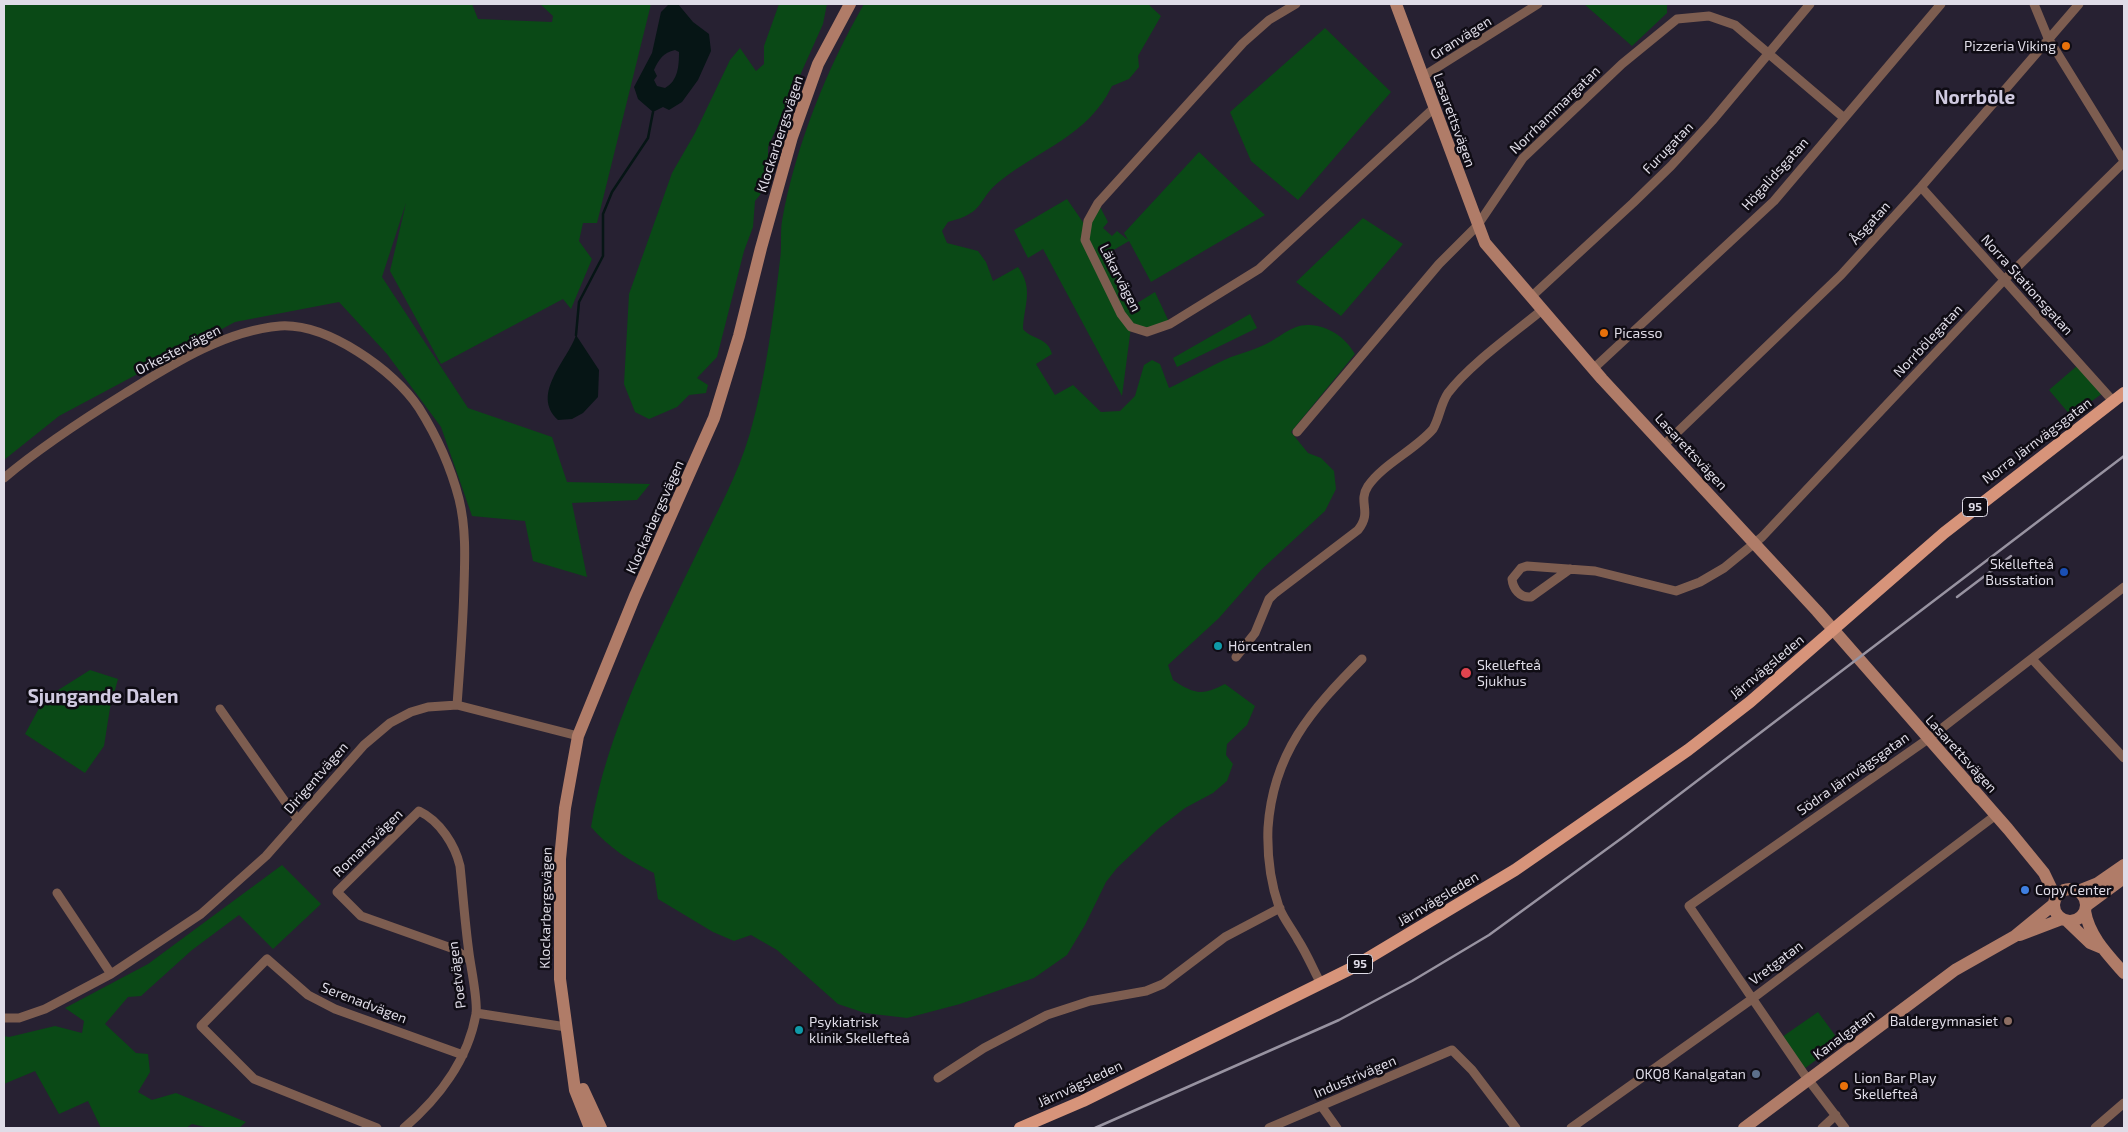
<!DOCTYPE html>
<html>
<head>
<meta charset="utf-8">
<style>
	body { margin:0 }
	#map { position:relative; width:2128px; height:1132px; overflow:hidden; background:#272132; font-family:"Exo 2",sans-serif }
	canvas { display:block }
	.frame { position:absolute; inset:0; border:5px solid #dfdce7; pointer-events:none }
</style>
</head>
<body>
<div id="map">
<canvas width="2128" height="1132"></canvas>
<div class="frame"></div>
</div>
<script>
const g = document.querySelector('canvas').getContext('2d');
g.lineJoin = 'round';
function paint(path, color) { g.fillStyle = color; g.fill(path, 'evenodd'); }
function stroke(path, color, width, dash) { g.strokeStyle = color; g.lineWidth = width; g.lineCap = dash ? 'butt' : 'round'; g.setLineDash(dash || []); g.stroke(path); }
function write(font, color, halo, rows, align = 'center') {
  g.font = font + ' "Exo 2",sans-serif'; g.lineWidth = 5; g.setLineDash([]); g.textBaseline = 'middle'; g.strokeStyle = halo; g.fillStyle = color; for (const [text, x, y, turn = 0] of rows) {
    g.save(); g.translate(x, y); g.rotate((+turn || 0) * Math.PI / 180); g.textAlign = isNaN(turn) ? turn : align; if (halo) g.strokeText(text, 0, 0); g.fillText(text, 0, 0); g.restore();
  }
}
paint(new Path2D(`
	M 4,4 L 472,4 L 478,19 L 552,22 L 553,16 L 540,4 L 651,4 L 597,223 L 583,223 L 579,241 L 592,259 L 571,309 L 563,299 L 441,364 L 390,271 L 406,203 L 382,277 L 468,408 L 552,437 L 567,482 L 650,484 L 637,500 L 572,503 L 587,577 L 533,561 L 525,521 L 472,516 L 441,427 L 387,354 L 339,302 L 235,322 L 59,416 L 4,460 Z
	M 779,4 L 827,4 L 823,24 L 768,147 L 768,171 L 760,195 L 755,201 L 753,227 L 744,251 L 717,357 L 697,378 L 708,385 L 706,393 L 689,395 L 677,407 L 649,419 L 635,412 L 624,384 L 629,294 L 672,173 L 695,133 L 730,60 L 740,48 L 756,71 L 764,64 L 764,46 Z
	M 864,4 L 1148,4 L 1161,16 L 1138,56 L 1139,67 L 1129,79 L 1112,86 C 1088,136 1040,149 1000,181 C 976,200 987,212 948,222 L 942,231 L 947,243 L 978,251 L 986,262 L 993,281 L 1018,267 C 1034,289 1024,305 1023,329 C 1032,340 1048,337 1052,354 L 1036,364 L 1055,395 L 1073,385 L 1101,412 L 1120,411 L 1135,396 L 1144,365 L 1152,360 L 1160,364 L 1169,388 C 1190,378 1210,366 1231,357 C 1242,353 1253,350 1264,345 C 1278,339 1292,324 1309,325 C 1329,326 1345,337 1355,354 L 1291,432 L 1308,453 L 1321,458 L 1334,471 L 1336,489 L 1325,511 L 1262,569 L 1219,618 L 1168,665 L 1173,680 C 1194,694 1202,696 1225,684 L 1255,706 L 1247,725 L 1227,744 L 1226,755 L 1233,764 L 1227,781 L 1213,793 L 1185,808 L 1158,829 L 1117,868 L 1106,882 L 1085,925 L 1067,955 L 1034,978 L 960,1004 L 907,1018 L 865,1013 L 838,1004 L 777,950 L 751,935 L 734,941 L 713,932 L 658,899 L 654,873 C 630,861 609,848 591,827 C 607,730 654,641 697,553 C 716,514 738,475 750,433 C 766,377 773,318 780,260 C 782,247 780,233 782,221 C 795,147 827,68 864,4 Z
	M 1584,4 L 1667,4 L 1667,13 L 1632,46 Z
	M 1325,28 L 1391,92 L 1298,200 L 1251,161 L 1230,112 Z
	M 1199,152 L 1265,215 L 1151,282 L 1129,241 L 1105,255 L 1134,305 L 1155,292 L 1170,324 L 1147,332 L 1131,327 L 1122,396 L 1043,249 L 1028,258 L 1014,230 L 1067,199 L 1087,228 L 1098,203 L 1108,222 L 1103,228 L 1112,236 L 1117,231 L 1128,240 L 1124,233 Z
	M 1363,218 L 1403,244 L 1341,316 L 1296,282 Z
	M 1250,314 L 1257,328 L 1177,367 L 1173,358 Z
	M 2078,365 L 2103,393 L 2071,416 L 2049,390 Z
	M 90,670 L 118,679 L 110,708 L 104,746 L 85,773 L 25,734 L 44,699 Z
	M 282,865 L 321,904 L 273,949 L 239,915 L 192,950 L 141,996 L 128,997 L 105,1024 L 136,1053 L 148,1054 L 150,1072 L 138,1092 L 152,1100 L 176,1093 L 246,1122 L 239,1128 L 209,1128 L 192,1124 L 186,1128 L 101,1128 L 88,1101 L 59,1114 L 35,1071 L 4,1084 L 4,1036 L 9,1037 L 55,1026 L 82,1033 L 84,1021 L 65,1008 L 148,964 Z
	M 1818,1012 L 1840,1042 L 1804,1069 L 1782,1037 Z`), '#0a4916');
paint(new Path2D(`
	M 669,4 L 678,4 L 693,22 L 709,34 L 711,51 L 698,80 L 682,102 L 669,110 L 663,107 L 653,112 L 638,99 L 634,87 L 652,53 L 661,12 ZM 675,50 L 679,52 C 679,66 678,81 665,88 L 657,86 L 654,80 L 657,76 L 654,70 C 659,59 663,53 675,50 Z
	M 576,335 L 599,370 L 598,397 L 583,413 L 572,419 L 558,420 C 530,394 568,360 576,335 Z`), '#061515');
stroke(new Path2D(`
	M 576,335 L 579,302 L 603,256 L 603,214 L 612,192 L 648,138 L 653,112`), '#061515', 2.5);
stroke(new Path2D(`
	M 1296,4 L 1269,20 L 1243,43 L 1098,203 L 1088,221 L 1085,240 L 1121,314 L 1131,327 L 1147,332 L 1170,324 L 1259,269 L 1434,108
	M 2034,4 L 2048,38 L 2124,161
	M 1422,77 L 1538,4
	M 1921,187 L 2113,401
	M 1531,297 L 1633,203 L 1671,166 L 1712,121 L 1810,4
	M 1593,369 L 1774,201 L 1941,4
	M 1297,432 L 1439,264 L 1477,226 L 1523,158 L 1622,64 L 1677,19 L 1709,16 L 1735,25 L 1843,117
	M 1664,445 L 1841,275 L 1921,187 L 2079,4
	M 4,478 C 42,446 82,420 124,394 C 171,365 223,331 280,326 C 327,323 394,370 419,408 C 436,435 451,468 459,499 C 466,527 465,557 464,586 C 463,626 460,665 457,705
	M 1570,569 L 1531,597 C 1520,598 1513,589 1512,579 L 1521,568 L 1527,566 L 1595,571 L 1676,591 L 1700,582 L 1724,568 L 1762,537 L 2005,279 L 2124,162
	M 1236,657 L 1255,633 L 1269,599 L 1274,594 L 1358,530 C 1373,511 1357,503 1368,486 C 1383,464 1415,450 1433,429 C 1440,417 1440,405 1448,393 C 1470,364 1513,334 1542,310
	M 2032,659 L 2124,758
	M 220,709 L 298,820
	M 57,893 L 111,974
	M 1321,984 C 1313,969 1307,954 1298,940 C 1292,929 1283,918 1279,907 C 1270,881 1267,855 1268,828 C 1273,753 1311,710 1362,659
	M 476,1013 L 566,1027
	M 4,1018 L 19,1018 L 45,1009 L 111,974 L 201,914 L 266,856 L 364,745 L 390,723 L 411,712 L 428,707 L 457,705 L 578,736
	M 938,1078 L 984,1048 L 1047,1015 L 1090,1001 L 1146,991 L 1163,984 L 1225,937 L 1280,908
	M 1322,1107 L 1337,1128
	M 377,1128 L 254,1079 L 201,1026 L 267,959 L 308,995 L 335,1009 L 463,1055
	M 404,1128 C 438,1099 468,1060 476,1014 C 478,1000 471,969 469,953 C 465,924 463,895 460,866 C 455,845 440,821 419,811 L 337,892 L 361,916 L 454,949 L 470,960
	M 1269,1128 L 1452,1050 L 1472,1070 L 1516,1128
	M 1571,1128 L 1752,999 L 1996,815
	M 1822,1128 L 1836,1115
	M 1845,1128 L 1804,1074 L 1689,906 L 1928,739 L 2124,587
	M 2095,1128 L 2124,1103`), '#7d5d50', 9);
stroke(new Path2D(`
	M 1396,4 L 1485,243 L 1602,379 L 1817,611 L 2008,829 L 2044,873 L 2056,898
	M2054 905a16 16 0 1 1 32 0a16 16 0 1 1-32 0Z
	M 2078,891 L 2098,883 L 2124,865
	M 2086,906 L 2124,878
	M 2085,911 C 2089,936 2108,955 2124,973
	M 2067,921 L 2090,943 L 2102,948
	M 2020,935 L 2062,919
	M 583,1089 L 601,1128
	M 590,1128 L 575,1090 L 560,979 L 560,859 L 565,808 L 578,736 L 635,596 L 714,418 L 739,336 L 761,248 L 792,137 L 818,64 L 850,4
	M 1744,1128 L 1955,970 L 2015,936 L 2054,904`), '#b07c68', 12);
stroke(new Path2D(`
	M 1020,1128 L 1083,1101 L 1350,969 L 1515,870 L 1688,750 L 1750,702 L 1944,533 L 2124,393`), '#d7947a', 12);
stroke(new Path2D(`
	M 1957,597 L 2011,556
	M 1095,1128 L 1339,1020 L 1412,981 L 1489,935 L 1626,835 L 2124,456`), '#9893a1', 2.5);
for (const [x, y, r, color] of [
	[2066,46,5,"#e8710a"],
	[1604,333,5,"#e8710a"],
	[2064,572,5,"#1a4fb4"],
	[1218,646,5,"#0f9aa8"],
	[1466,673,6,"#e0444e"],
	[2025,890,5,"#3f7fe0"],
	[2008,1021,5,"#8d6e63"],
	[799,1030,5,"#0f9aa8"],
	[1756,1074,5,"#5c6f8a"],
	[1844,1086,5,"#e8710a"]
]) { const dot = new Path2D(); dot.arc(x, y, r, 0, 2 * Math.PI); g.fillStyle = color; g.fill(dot); stroke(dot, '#0f0c14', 2); }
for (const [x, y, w] of [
	[1975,507,25],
	[1360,964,25]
]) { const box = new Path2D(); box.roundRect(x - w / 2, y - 9.5, w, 19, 4); g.fillStyle = '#0f0c14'; g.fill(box); stroke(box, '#dfdce7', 1); }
write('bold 12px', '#dfdce7', null, [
	["95",1975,507],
	["95",1360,964]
]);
write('14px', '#dfdce7', '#0f0c14', [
	["Granvägen",1461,38,-32],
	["Norrhammargatan",1555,110,-44],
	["Lasarettsvägen",1454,120,70],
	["Klockarbergsvägen",780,134,-72],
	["Furugatan",1668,148,-46],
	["Högalidsgatan",1775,174,-48],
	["Åsgatan",1870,223,-48],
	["Läkarvägen",1120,278,63],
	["Norra Stationsgatan",2027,285,48],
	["Norrbölegatan",1928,341,-47],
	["Orkestervägen",178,350,-27],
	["Norra Järnvägsgatan",2037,441,-37],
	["Lasarettsvägen",1691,452,47],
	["Klockarbergsvägen",655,517,-66],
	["Järnvägsleden",1767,667,-40],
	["Lasarettsvägen",1961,754,48],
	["Södra Järnvägsgatan",1853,774,-35],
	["Dirigentvägen",316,778,-49],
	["Romansvägen",368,843,-44],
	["Järnvägsleden",1438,899,-31],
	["Klockarbergsvägen",546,908,-89],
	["Vretgatan",1776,963,-37],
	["Poetvägen",457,975,-97],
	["Serenadvägen",364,1003,21],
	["Kanalgatan",1844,1035,-37],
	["Industrivägen",1355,1077,-23],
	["Järnvägsleden",1080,1084,-25]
]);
write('14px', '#dfdce7', '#0f0c14', [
	["Pizzeria Viking",2056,46,"right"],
	["Picasso",1614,333],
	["Skellefteå",2054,564,"right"],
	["Busstation",2054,580,"right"],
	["Hörcentralen",1228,646],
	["Skellefteå",1477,665],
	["Sjukhus",1477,681],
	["Copy Center",2035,890],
	["Baldergymnasiet",1998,1021,"right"],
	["Psykiatrisk",809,1022],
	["klinik Skellefteå",809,1038],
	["OKQ8 Kanalgatan",1746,1074,"right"],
	["Lion Bar Play",1854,1078],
	["Skellefteå",1854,1094]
], 'left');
write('bold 19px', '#d0cae0', '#0f0c14', [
	["Norrböle",1975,98],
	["Sjungande Dalen",103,697]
]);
</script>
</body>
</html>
